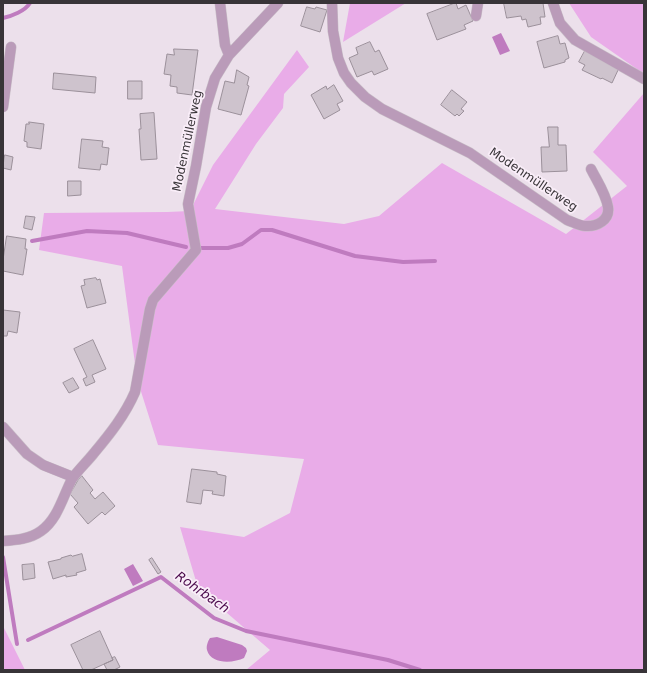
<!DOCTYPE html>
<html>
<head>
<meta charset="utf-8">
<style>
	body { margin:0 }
	#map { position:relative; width:647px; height:673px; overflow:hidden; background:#ece0eb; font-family:"DejaVu Sans",sans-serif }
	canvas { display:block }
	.frame { position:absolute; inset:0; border:4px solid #383438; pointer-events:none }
</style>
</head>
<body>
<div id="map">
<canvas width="647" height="673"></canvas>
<div class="frame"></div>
</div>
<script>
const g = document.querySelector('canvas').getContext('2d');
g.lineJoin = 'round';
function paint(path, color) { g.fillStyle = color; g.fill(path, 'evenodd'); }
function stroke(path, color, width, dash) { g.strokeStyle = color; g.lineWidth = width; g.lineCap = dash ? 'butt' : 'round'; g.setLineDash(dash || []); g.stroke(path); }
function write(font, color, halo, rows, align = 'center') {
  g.font = font + ' "DejaVu Sans",sans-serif'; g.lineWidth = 3.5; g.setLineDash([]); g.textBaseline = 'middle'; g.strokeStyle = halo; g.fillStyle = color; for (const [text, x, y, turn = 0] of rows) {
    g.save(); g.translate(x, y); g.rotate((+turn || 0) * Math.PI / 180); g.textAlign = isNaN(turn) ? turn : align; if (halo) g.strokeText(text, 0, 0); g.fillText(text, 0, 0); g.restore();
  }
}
paint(new Path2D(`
	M 350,3 L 406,3 L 343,42 Z
	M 569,3 L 644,3 L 644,74 L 591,37 Z
	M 297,50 L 309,67 L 284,94 L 283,108 L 256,144 L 215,209 L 344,224 L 379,216 L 442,163 L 566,234 L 627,186 L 593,152 L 644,93 L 644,670 L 246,670 L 270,650 L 198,588 L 180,527 L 244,537 L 290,513 L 304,459 L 158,445 L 137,379 L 122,266 L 39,250 L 44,213 L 167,212 L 190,211 L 213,165 Z
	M 3,626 L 25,670 L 3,670 Z`), '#e9ace8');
paint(new Path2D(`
	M 501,33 L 510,51 L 500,55 L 492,37 Z
	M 133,564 L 143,581 L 133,586 L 124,569 Z
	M 217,637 L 242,645 L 246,648 L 247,651 L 244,658 C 234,663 211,665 207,650 C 206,646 208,641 210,638 Z`), '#bf7bbf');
stroke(new Path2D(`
	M 3,18 C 12,16 25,11 30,3
	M 32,241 L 87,231 L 127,233 L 186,247
	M 201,248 L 228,248 L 242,244 L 261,230 L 272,230 L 355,256 L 403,262 L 435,261
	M 3,557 L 17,644
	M 28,640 L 161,577 L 214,618 L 246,631 L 388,660 L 420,670`), '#bf7bbf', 4);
const building = new Path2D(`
	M 456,3 L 458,9 L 466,5 L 473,21 L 464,25 L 466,29 L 437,40 L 427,14 Z
	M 504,3 L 543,3 L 545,17 L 540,17 L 541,24 L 528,27 L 526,19 L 522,20 L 521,16 L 507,18 Z
	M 307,7 L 315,9 L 316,7 L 327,10 L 320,32 L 301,26 Z
	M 558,36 L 560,44 L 565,43 L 569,58 L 565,60 L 565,62 L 544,68 L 537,42 Z
	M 370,42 L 375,52 L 379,50 L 388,69 L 374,75 L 372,71 L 357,77 L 349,58 L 358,54 L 356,48 Z
	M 174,49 L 198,50 L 192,95 L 177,93 L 177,87 L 170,86 L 171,75 L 164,74 L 167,54 L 174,55 Z
	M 585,51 L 619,68 L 612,83 L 602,78 L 601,79 L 582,70 L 585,65 L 579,62 Z
	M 237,70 L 249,77 L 247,85 L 249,86 L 241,115 L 218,109 L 225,81 L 234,83 Z
	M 54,73 L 96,77 L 95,93 L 53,89 Z
	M 128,81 L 142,81 L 142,99 L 128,99 Z
	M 334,85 L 343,101 L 337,104 L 340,110 L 324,119 L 311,95 L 326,86 L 327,89 Z
	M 452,90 L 467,102 L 461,109 L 464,111 L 459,116 L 457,114 L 455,116 L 441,105 Z
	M 154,113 L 157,159 L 141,160 L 139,129 L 141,129 L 140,114 Z
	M 29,122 L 44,124 L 41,149 L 27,147 L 27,142 L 24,141 L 26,124 L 29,124 Z
	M 548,127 L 558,127 L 558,145 L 566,145 L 567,171 L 542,172 L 541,147 L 549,147 Z
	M 82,139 L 103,141 L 102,147 L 109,148 L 107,165 L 101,164 L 100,170 L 79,168 Z
	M 5,155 L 13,157 L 11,170 L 3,168 Z
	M 68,181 L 81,181 L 81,195 L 68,196 Z
	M 26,216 L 35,217 L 32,230 L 24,228 Z
	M 7,236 L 26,239 L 25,249 L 27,249 L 23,275 L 3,271 L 3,260 Z
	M 96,278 L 97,280 L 100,279 L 106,303 L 87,308 L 81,286 L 85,285 L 84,280 Z
	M 3,310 L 20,312 L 17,333 L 8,331 L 7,336 L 3,336 Z
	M 93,340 L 106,369 L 92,375 L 95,382 L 86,386 L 83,379 L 87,377 L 74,349 Z
	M 73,378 L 79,388 L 69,393 L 63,383 Z
	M 192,469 L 217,472 L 217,474 L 226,476 L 224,496 L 212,494 L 213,491 L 203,490 L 201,504 L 187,502 Z
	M 82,476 L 93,490 L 90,493 L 95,499 L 103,492 L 115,506 L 105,515 L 102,512 L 88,524 L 74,507 L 78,503 L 70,494 L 78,480 Z
	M 82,554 L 86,570 L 76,573 L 77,575 L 66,577 L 66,575 L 53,579 L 48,562 L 61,559 L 61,558 L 71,555 L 72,556 Z
	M 152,558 L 161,572 L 158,574 L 149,560 Z
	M 34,564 L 35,578 L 23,580 L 22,565 Z
	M 100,631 L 113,660 L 91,670 L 83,670 L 71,645 Z
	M 115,657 L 120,667 L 114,670 L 107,670 L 104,664 L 113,660 L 112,658 Z`);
paint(building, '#cec3cd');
stroke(building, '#9b909a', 1);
const minor = new Path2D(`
	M 220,3 L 225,45 L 229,55
	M 332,3 L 333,31 L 338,58 L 344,73 L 351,83 L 365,97 L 382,109 L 470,153 L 567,220 C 573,222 580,226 585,226 C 597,227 610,220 608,207 C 606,194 597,181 591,169
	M 553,3 L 560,23 L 575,40 L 644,79
	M 476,16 L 478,3
	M 3,107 L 11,47
	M 3,427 L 27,454 L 43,465 L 73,477
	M 3,541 C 16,540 30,539 41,531 C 58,519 63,496 72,479 C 78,470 87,462 94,453 C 110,434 125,415 135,392 L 150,309 L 153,300 L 196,250 L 188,204 L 196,166 L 206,107 L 215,78 L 229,55 L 278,3`);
stroke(minor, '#c8bec7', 11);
stroke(minor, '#ba9bb9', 10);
write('12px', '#383438', '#f9edf8', [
	["Modenmüllerweg",188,141,-78],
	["Modenmüllerweg",533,180,34]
]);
write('italic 13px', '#4c0c4d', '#f9edf8', [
	["Rohrbach",202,593,35]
]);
</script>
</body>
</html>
